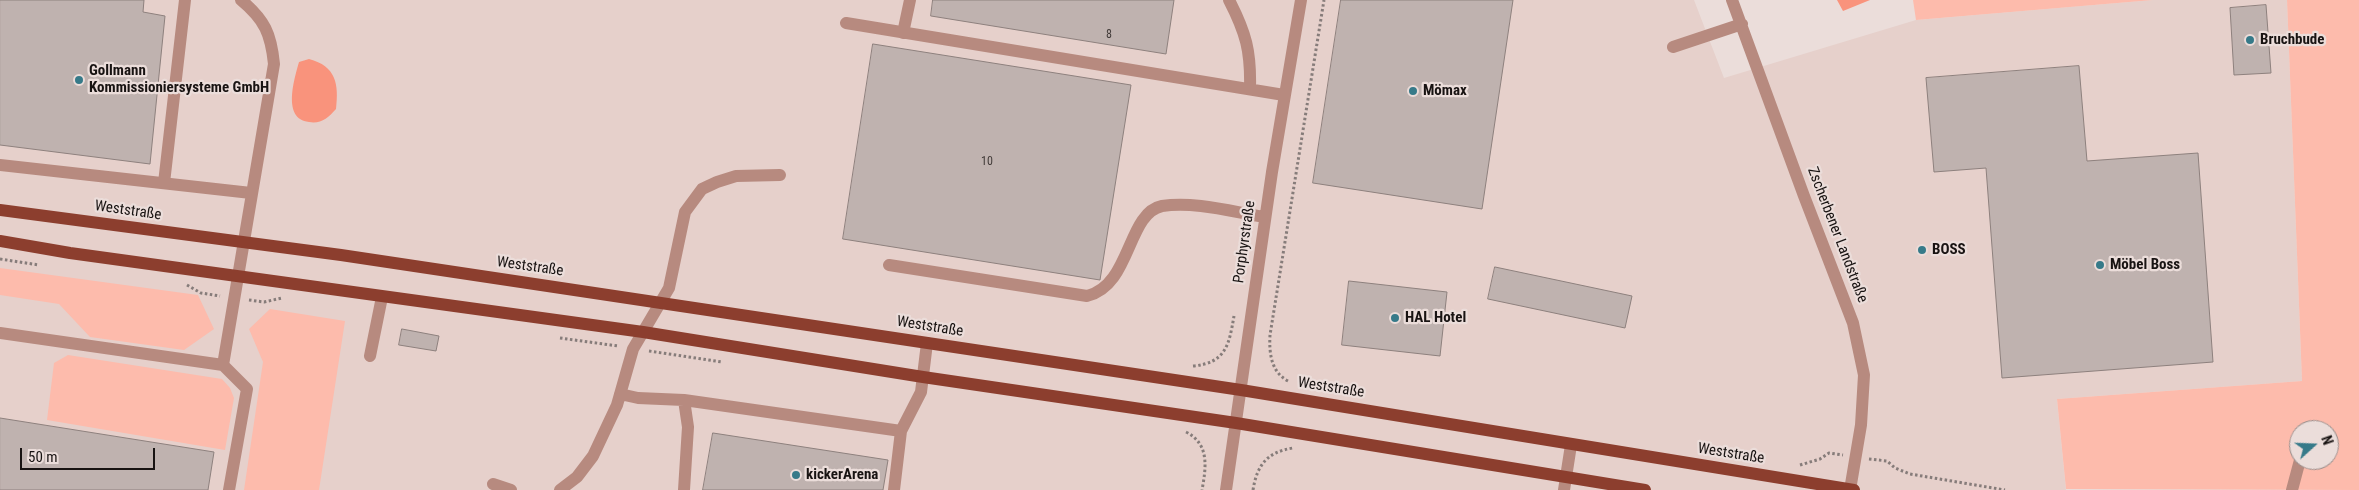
<!DOCTYPE html>
<html>
<head>
<meta charset="utf-8">
<style>
	body { margin:0 }
	#map { position:relative; width:2359px; height:490px; overflow:hidden; background:#ebddda; font-family:"Roboto Condensed",sans-serif }
	canvas { display:block }
	.north { position:absolute; left:2289px; top:420px; width:50px; height:50px; box-sizing:border-box; background:#ebddda; border:1px solid #978c8a; border-radius:50%; rotate:70deg; font-size:14px; font-weight:700; line-height:20px; text-align:center; color:#181312 }
	.north::after { content:''; display:block; margin:auto; width:18px; height:22px; background:#367a89; clip-path:polygon(50% 0,100% 100%,50% 72%,0 100%) }
	.scale { position:absolute; left:20px; top:448px; width:135px; height:22px; box-sizing:border-box; border:2px solid #181312; border-top:0; padding-left:6px; font-size:15px; line-height:18px; white-space:nowrap; color:#181312; -webkit-text-stroke:4px #ebddda; paint-order:stroke }
</style>
</head>
<body>
<div id="map">
<canvas width="2359" height="490"></canvas>
<div class="north">N</div>
<div class="scale">50 m</div>
</div>
<script>
const g = document.querySelector('canvas').getContext('2d');
g.lineJoin = 'round';
function paint(path, color) { g.fillStyle = color; g.fill(path, 'evenodd'); }
function stroke(path, color, width, dash) { g.strokeStyle = color; g.lineWidth = width; g.lineCap = dash ? 'butt' : 'round'; g.setLineDash(dash || []); g.stroke(path); }
function write(font, color, halo, rows, align = 'center') {
  g.font = font + ' "Roboto Condensed",sans-serif'; g.lineWidth = 4.5; g.setLineDash([]); g.textBaseline = 'middle'; g.strokeStyle = halo; g.fillStyle = color; for (const [text, x, y, turn = 0] of rows) {
    g.save(); g.translate(x, y); g.rotate((+turn || 0) * Math.PI / 180); g.textAlign = isNaN(turn) ? turn : align; if (halo) g.strokeText(text, 0, 0); g.fillText(text, 0, 0); g.restore();
  }
}
paint(new Path2D(`
	M 0,0 L 1694,0 L 1724,78 L 1916,20 L 2153,0 L 2287,0 L 2302,381 L 2057,399 L 2066,490 L 0,490 Z`), '#e6d0cb');
paint(new Path2D(`
	M 1913,0 L 2153,0 L 1916,20 Z
	M 2287,0 L 2359,0 L 2359,490 L 2066,489 L 2057,399 L 2302,381 ZM 2299,430 L 2329,430 L 2329,460 L 2299,460 Z
	M 0,268 L 198,295 L 214,329 L 184,350 L 90,337 L 59,304 L 0,295 Z
	M 270,309 L 345,321 L 319,490 L 244,490 L 263,362 L 249,329 Z
	M 68,355 L 222,379 L 230,388 L 234,398 L 225,450 L 47,420 L 54,363 Z`), '#fdbbac');
paint(new Path2D(`
	M 1837,0 L 1870,0 L 1843,11 Z
	M 309,59 C 336,66 339,84 336,109 C 328,118 321,124 309,122 C 282,119 294,80 299,62 Z`), '#f9937c');
const building = new Path2D(`
	M 0,0 L 144,0 L 143,12 L 165,16 L 150,164 L 0,145 Z
	M 933,0 L 1174,0 L 1166,54 L 931,16 Z
	M 1341,0 L 1513,0 L 1482,209 L 1313,183 Z
	M 2266,5 L 2271,73 L 2234,75 L 2230,8 Z
	M 873,44 L 1131,85 L 1100,280 L 843,239 Z
	M 2079,66 L 2087,161 L 2198,153 L 2213,362 L 2002,378 L 1986,168 L 1934,172 L 1926,78 Z
	M 1495,267 L 1632,296 L 1625,328 L 1488,299 Z
	M 1349,281 L 1447,292 L 1440,356 L 1342,345 Z
	M 402,329 L 439,336 L 436,351 L 399,345 Z
	M 0,418 L 214,452 L 208,490 L 0,490 Z
	M 713,433 L 888,460 L 883,490 L 703,490 Z`);
paint(building, '#bfb2af');
stroke(building, '#8e817e', 1);
stroke(new Path2D(`
	M 0,259 L 39,265
	M 187,285 L 201,293 L 220,296
	M 249,300 L 264,302 L 282,298
	M 560,338 L 618,346
	M 649,351 L 722,362
	M 1193,366 C 1226,363 1229,345 1234,316
	M 1288,381 C 1271,372 1269,353 1270,335 L 1324,0
	M 1186,432 C 1210,444 1206,468 1202,490
	M 1869,459 L 1887,461 L 1895,468 L 1910,474 L 2005,490
	M 1800,465 L 1820,459 L 1829,453 L 1843,455
	M 1253,490 C 1257,465 1267,452 1293,448`), '#867c7a', 3, [2.5, 2.5]);
stroke(new Path2D(`
	M 1229,0 C 1246,33 1251,51 1250,89
	M 1732,0 L 1804,196 L 1853,323 L 1864,375 L 1861,425 L 1850,490
	M 846,23 L 1284,95
	M 903,33 L 910,0
	M 1673,47 L 1742,24
	M 0,165 L 251,193
	M 164,183 L 185,0
	M 889,265 L 1087,296 C 1131,286 1127,213 1162,206 C 1195,201 1233,212 1265,217
	M 0,333 L 223,365 L 247,389 L 229,490
	M 370,356 L 382,297
	M 223,365 L 274,64 C 271,34 265,20 241,0
	M 620,394 L 638,398 L 684,400 L 688,427 L 684,490
	M 684,400 L 901,431
	M 493,484 L 511,490
	M 560,490 L 577,477 L 593,456 L 617,405 L 633,349 L 669,288 L 685,212 L 702,189 L 717,182 L 736,176 L 780,175
	M 894,490 L 901,431 L 921,392 L 927,343
	M 1226,490 L 1272,172 L 1301,0
	M 1564,490 L 1571,445
	M 2292,490 L 2300,460`), '#b78a7f', 12);
stroke(new Path2D(`
	M 0,210 L 341,255 L 1241,390 L 1854,490
	M 0,241 L 70,253 L 643,332 L 923,377 L 1236,423 L 1645,490`), '#8c3e2e', 12);
for (const [x, y, r, color] of [
	[2250,40,5,"#367a89"],
	[79,80,5,"#367a89"],
	[1413,91,5,"#367a89"],
	[1922,250,5,"#367a89"],
	[2100,265,5,"#367a89"],
	[1395,318,5,"#367a89"],
	[796,475,5,"#367a89"]
]) { const dot = new Path2D(); dot.arc(x, y, r, 0, 2 * Math.PI); g.fillStyle = color; g.fill(dot); stroke(dot, '#ebddda', 2); }
write('12px', '#423b39', null, [
	["8",1109,35],
	["10",987,162]
]);
write('bold 15px', '#181312', '#ebddda', [
	["Bruchbude",2260,40],
	["Gollmann",89,71],
	["Kommissioniersysteme GmbH",89,88],
	["Mömax",1423,91],
	["BOSS",1932,250],
	["Möbel Boss",2110,265],
	["HAL Hotel",1405,318],
	["kickerArena",806,475]
], 'left');
write('15px', '#181312', '#ebddda', [
	["Weststraße",128,211,8],
	["Zscherbener Landstraße",1837,235,69],
	["Porphyrstraße",1245,242,-82],
	["Weststraße",530,267,8],
	["Weststraße",930,327,9],
	["Weststraße",1331,388,9],
	["Weststraße",1731,454,9]
]);
</script>
</body>
</html>
